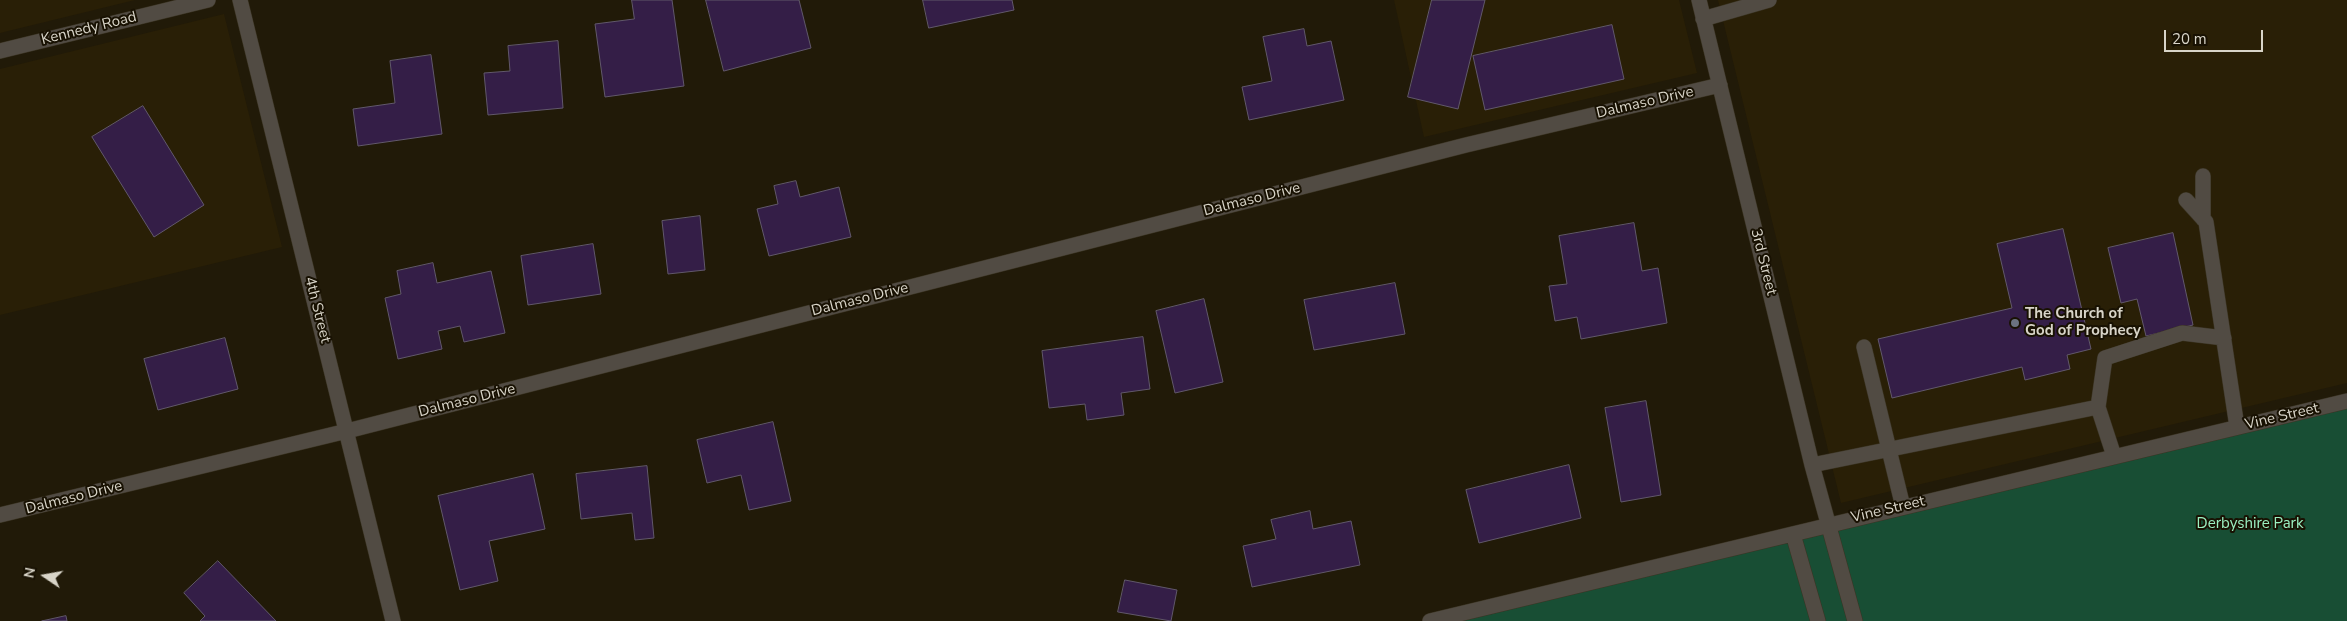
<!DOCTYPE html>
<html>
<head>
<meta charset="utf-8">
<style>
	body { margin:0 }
	#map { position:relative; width:2347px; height:621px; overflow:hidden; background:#211a08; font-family:"Nunito Sans",sans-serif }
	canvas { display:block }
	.north { position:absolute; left:20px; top:551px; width:50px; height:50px; -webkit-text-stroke:4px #181102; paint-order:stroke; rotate:282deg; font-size:14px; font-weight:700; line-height:20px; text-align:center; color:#d8d4c8 }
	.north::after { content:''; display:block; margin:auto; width:18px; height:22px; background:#d8d4c8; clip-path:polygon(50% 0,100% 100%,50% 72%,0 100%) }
	.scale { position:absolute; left:2164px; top:30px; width:99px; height:22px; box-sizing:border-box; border:2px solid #d8d4c8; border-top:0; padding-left:6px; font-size:15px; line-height:18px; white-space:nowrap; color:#d8d4c8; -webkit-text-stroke:4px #181102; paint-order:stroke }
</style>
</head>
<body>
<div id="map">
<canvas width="2347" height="621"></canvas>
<div class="north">N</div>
<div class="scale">20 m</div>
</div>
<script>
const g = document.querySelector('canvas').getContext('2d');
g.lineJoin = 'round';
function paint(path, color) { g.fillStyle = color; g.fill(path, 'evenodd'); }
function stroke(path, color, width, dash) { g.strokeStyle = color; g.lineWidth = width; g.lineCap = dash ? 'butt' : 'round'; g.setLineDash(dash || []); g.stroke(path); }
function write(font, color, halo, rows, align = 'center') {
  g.font = font + ' "Nunito Sans",sans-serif'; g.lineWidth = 4; g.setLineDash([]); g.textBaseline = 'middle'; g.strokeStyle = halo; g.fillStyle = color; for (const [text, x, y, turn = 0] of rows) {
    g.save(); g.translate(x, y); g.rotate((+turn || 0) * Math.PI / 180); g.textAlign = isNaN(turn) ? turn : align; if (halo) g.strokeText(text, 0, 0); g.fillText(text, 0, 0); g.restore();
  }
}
paint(new Path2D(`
	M 0,0 L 135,0 L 0,33 Z
	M 1394,0 L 1679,0 L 1697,73 L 1424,137 Z
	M 1718,0 L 2347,0 L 2347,383 L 1841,503 Z
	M 224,14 L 282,247 L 0,315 L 0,69 Z`), '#291f06');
paint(new Path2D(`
	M 2347,401 L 2347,621 L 1430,621 Z`), '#184e34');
const building = new Path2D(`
	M 632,0 L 672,0 L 684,86 L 605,97 L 595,24 L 634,19 Z
	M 706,0 L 799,0 L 811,48 L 724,71 Z
	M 923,0 L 1012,0 L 1014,10 L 929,28 Z
	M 1432,0 L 1485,0 L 1458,109 L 1408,97 Z
	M 1612,25 L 1624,79 L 1485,110 L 1473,56 Z
	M 1304,29 L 1307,46 L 1331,41 L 1344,100 L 1249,120 L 1242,87 L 1272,81 L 1263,37 Z
	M 558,41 L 563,108 L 488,115 L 484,73 L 510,71 L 508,46 Z
	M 431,55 L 442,134 L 358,146 L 353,109 L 395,103 L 390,61 Z
	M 143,106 L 204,205 L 154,237 L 92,137 Z
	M 796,181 L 800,197 L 839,187 L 851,237 L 769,256 L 757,209 L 778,204 L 774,186 Z
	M 700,216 L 705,270 L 668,274 L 662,221 Z
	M 1634,223 L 1642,271 L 1658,268 L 1667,323 L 1581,339 L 1577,317 L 1555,321 L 1549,286 L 1567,284 L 1559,236 Z
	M 2063,229 L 2091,349 L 2067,355 L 2070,369 L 2025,380 L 2022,367 L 1892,398 L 1878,339 L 2012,308 L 1997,244 Z
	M 2173,233 L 2193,325 L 2146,336 L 2137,299 L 2121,303 L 2108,248 Z
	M 593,244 L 601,294 L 528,305 L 521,256 Z
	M 433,263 L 437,283 L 491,271 L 505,333 L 464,342 L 460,326 L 438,331 L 442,349 L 398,359 L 385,298 L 401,294 L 397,271 Z
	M 1395,283 L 1405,334 L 1314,350 L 1304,300 Z
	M 1204,299 L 1223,382 L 1175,393 L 1156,311 Z
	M 1143,337 L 1150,389 L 1121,393 L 1124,415 L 1087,420 L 1085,404 L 1049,408 L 1042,351 Z
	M 225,338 L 238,389 L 158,410 L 144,359 Z
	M 1646,401 L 1661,495 L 1621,502 L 1605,408 Z
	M 773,422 L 791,501 L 749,510 L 741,475 L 707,483 L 697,440 Z
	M 1569,465 L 1581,518 L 1479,543 L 1466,490 Z
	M 647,466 L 654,538 L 635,540 L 632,513 L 581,519 L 576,474 Z
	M 533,474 L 545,529 L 489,541 L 498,581 L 460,590 L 438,496 Z
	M 1310,511 L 1313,529 L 1351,521 L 1360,565 L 1252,587 L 1243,546 L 1276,539 L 1271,520 Z
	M 218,561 L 276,621 L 200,621 L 205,616 L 184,593 Z
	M 1125,580 L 1177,590 L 1171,621 L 1118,612 Z
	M 66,616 L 67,621 L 42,621 Z`);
paint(building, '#341e47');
stroke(building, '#61586b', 1);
const minor = new Path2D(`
	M 240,0 L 393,621
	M 1699,0 L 1812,465 L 1855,621
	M 1703,19 L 1769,0
	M 0,51 L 208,0
	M 2186,200 L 2206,222 L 2237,427
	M 2203,219 L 2203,176
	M 1864,347 L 1903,507
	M 2098,407 L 2105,358 L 2182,333 L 2224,338
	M 1812,465 L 2098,407 L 2114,456
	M 0,515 L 347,431 L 1466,145 L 1720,85
	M 1793,534 L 1818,621
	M 1430,621 L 2347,401`);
stroke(minor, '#3b3423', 16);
stroke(minor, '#514b43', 15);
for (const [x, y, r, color] of [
	[2015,323,5,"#6b7280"]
]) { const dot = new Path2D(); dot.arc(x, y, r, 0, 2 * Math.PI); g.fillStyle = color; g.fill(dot); stroke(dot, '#181102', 2); }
write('15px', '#d8d4c8', '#181102', [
	["Kennedy Road",89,29,-14],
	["Dalmaso Drive",1645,103,-13],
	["Dalmaso Drive",1252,200,-14],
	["3rd Street",1763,262,76],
	["Dalmaso Drive",860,300,-14],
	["4th Street",317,310,76],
	["Dalmaso Drive",467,401,-14],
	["Vine Street",2282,417,-13],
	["Dalmaso Drive",74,498,-14],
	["Vine Street",1888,510,-13]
]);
write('bold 15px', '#d8d4c8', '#181102', [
	["The Church of",2025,314],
	["God of Prophecy",2025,331]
], 'left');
write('15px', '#9bf1c2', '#181102', [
	["Derbyshire Park",2250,524]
]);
</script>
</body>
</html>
